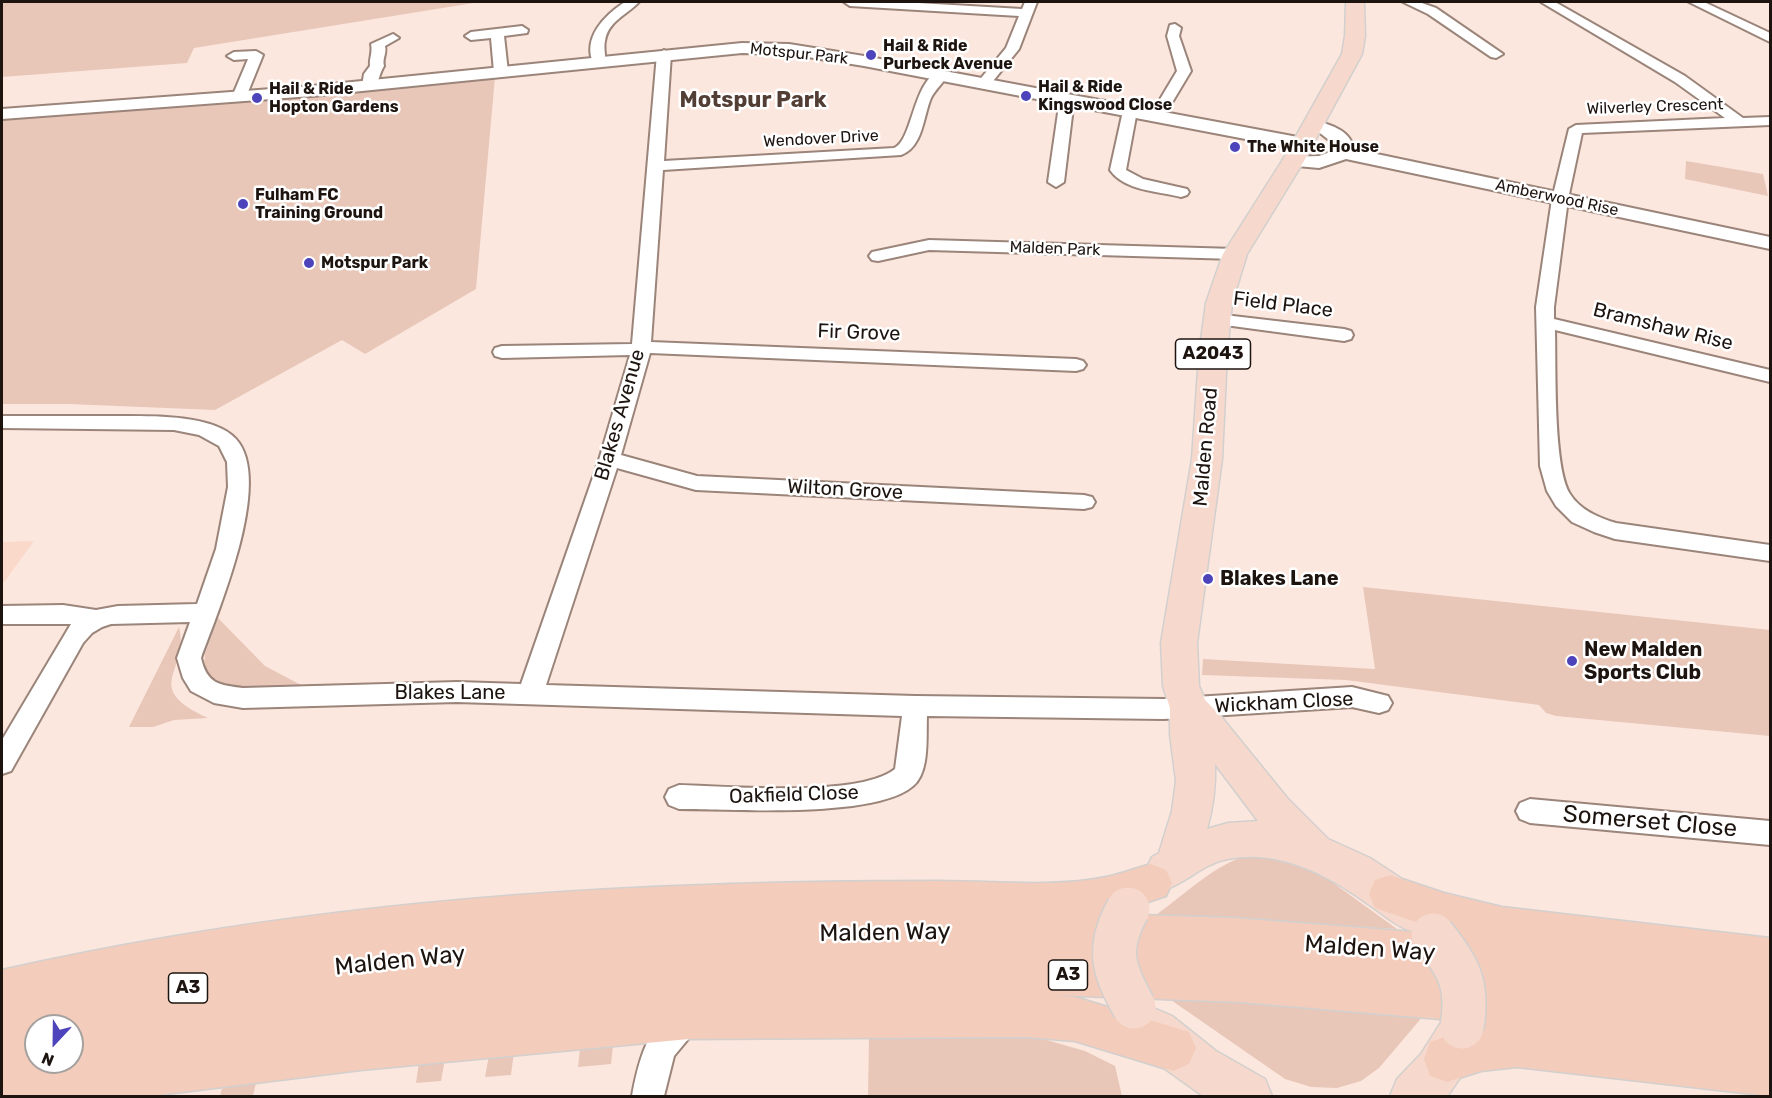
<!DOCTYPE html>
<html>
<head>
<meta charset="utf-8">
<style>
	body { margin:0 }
	#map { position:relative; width:1772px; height:1098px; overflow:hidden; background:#fce7de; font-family:Rubik,sans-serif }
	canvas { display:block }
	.frame { position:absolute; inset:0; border:3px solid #1d1410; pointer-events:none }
	.north { position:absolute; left:24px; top:1014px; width:60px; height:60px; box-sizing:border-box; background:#fff; border:2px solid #a5a19f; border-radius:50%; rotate:202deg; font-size:16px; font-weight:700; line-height:24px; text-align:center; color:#1d1410 }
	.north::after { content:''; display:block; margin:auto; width:21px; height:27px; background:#4d44bb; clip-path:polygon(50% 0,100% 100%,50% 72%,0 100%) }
</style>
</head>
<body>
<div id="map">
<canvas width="1772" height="1098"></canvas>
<div class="frame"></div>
<div class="north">N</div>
</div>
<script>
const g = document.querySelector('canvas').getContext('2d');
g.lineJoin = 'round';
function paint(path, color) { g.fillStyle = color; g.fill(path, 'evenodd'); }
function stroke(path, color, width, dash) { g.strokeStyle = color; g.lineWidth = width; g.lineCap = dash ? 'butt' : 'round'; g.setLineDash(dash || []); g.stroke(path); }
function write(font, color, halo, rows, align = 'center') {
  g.font = font + ' Rubik,sans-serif'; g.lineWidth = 5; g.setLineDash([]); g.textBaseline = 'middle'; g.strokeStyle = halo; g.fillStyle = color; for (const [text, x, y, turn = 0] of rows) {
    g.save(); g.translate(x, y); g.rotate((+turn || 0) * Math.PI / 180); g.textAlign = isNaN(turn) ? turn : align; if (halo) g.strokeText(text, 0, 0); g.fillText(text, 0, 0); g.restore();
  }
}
paint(new Path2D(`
	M 34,541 L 2,585 L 2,542 Z`), '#fbd9ca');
paint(new Path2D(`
	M 2,2 L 480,2 L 194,48 L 187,63 L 2,77 Z
	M 495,77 L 476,289 L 365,354 L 342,340 L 215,410 L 68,404 L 2,404 L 2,119 L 279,99 Z
	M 1686,161 L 1763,174 L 1768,196 L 1685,179 Z
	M 1363,587 L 1770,630 L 1770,736 L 1556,716 L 1546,713 L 1539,705 L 1346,680 L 1202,675 L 1203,659 L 1375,669 Z
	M 218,618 L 265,666 L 301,685 C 278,686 232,693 212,678 C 209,675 206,670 204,666 L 205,654 Z
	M 179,627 C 190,672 140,687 208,718 L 174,720 L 153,727 L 129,727 Z
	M 1262,852 L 1314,869 L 1397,929 L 1156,915 C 1188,892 1222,857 1262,852 Z
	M 1168,998 L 1424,1015 L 1379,1068 L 1361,1081 L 1337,1088 L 1311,1087 L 1285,1079 Z
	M 869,1037 L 1023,1037 L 1043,1039 L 1085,1051 L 1115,1066 L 1122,1096 L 868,1096 Z
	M 613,1046 L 611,1064 L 578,1067 L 580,1048 Z
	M 514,1052 L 511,1075 L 485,1077 L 489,1055 Z
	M 445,1059 L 441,1081 L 416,1083 L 419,1062 Z
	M 256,1083 L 253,1096 L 220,1096 L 222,1088 Z`), '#e8c7b9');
const minor = new Path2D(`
	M 625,2 L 639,2 C 627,15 608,21 605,41 C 603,49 607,58 604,65 L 594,65 C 581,38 605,15 625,2 Z
	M 844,2 L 901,2 L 1022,9 L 1025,2 L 1037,2 L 1019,49 L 989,86 L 984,87 L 977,83 L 1006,48 L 1019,16 L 850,6 Z
	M 1348,2 L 1361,2 L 1355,6 Z
	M 1403,2 L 1419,2 L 1436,8 L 1503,54 L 1496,58 L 1491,57 L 1428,14 Z
	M 1541,2 L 1555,2 L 1685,76 L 1743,118 L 1770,117 L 1770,125 L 1582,133 L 1568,199 L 1554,307 L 1554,319 L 1770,370 L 1770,382 L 1555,330 C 1556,365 1553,468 1570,494 C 1580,510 1599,518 1616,523 L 1770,545 L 1770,561 L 1615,539 L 1594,532 L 1572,522 L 1556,506 L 1547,491 L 1540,466 L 1536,307 L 1552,199 L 1569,129 L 1576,125 L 1725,118 L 1675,82 Z
	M 1689,2 L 1704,2 L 1770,33 L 1770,42 Z
	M 1175,24 L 1181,28 L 1179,36 L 1191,71 L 1164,116 L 1157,120 L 1150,116 L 1177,71 L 1167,36 L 1170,25 Z
	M 522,26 L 528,30 L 527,33 L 504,36 L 508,72 L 501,76 L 494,72 L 491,38 L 471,40 L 465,36 L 471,32 Z
	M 393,34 L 399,38 L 385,46 C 387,54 382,58 384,66 C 379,74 379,82 374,89 L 364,89 L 362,86 L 364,74 L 370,66 C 369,58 373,53 371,44 Z
	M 664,50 L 671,54 L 664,161 L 894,148 C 913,141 913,78 941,71 L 948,75 C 943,83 935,90 931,98 C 923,117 923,147 901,155 L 663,170 L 651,342 L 1076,359 L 1083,361 L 1086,365 L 1083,369 L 1076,371 L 650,353 L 621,455 L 697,476 L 1084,495 L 1092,497 L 1095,502 L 1092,507 L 1084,509 L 696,490 L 617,468 L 546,685 L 915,696 L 1164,699 L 1352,687 L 1388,696 L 1392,703 L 1388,710 L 1379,713 L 1352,707 L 1164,719 L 927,716 C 926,736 930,772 913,786 C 875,819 730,809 679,809 L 669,805 L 665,797 L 669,789 L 679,785 C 728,786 859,798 895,769 L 902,716 L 457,702 L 243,708 L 214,703 L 191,691 L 183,678 L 177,658 L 190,622 L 111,624 L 102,627 L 92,633 L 83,643 L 11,771 L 2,774 L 2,740 L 71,624 L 2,624 L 2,606 L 63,605 L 96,610 L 118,606 L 197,604 L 216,549 L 228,487 L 227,462 L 219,446 L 199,435 L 174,430 L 2,428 L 2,416 C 33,416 63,416 94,416 C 130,417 210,410 236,439 C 274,481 218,611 201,658 C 207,684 219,685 243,688 L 457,682 L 521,684 L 599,460 L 630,355 L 502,358 L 495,356 L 493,352 L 495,348 L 502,346 L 632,344 L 657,54 Z
	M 256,51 L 263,55 L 246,97 L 239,101 L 234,100 L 232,97 L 248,59 L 234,60 L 227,56 L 234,52 Z
	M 1067,95 L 1074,99 L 1064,182 L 1056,187 L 1048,182 L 1060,99 Z
	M 1130,107 L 1137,111 L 1126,170 L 1143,179 L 1187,189 L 1189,192 L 1187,195 L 1181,197 C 1157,191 1125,191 1110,170 L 1123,111 Z
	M 929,240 L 1235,249 L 1241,250 L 1244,254 L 1241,258 L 1235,259 L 929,250 L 878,261 L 872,260 L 869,256 L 872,252 Z
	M 1216,314 L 1344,329 L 1351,331 L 1353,335 L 1351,339 L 1344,341 L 1210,323 L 1207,319 L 1210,315 Z
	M 1530,799 L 1770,821 L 1770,845 L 1530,823 L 1520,819 L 1516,811 L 1520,803 Z
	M 683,1006 L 694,1010 L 699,1021 L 694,1032 L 674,1056 L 664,1096 L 632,1096 C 638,1063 648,1020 683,1006 Z`);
const tertiary = new Path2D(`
	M 742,43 L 789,44 L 864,56 L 1303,138 L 1310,140 L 1312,144 L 1310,148 L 1303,150 L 864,66 L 789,54 L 742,53 L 312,96 L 2,119 L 2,109 L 312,86 Z
	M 1313,120 C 1328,124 1352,130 1353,149 L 1770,237 L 1770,249 L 1346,159 L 1319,168 L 1286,165 L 1283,161 L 1286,157 L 1319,156 L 1333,151 L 1334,144 L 1320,133 L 1306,130 L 1304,126 L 1306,122 Z`);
const primary = new Path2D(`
	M 1346,2 L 1364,2 L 1365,36 L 1362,54 L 1304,161 L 1247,254 L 1232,303 L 1227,354 L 1222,459 L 1197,643 L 1199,686 L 1205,700 L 1219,714 L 1288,799 L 1328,839 L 1370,858 L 1399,877 L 1425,897 L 1431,911 L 1425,925 L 1410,931 C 1393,924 1383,914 1368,904 C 1328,875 1279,849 1228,859 C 1205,863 1188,881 1167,889 L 1152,883 L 1146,870 L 1152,857 L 1159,853 L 1172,811 L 1176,781 L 1170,734 L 1170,708 L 1163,686 L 1161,643 L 1192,459 L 1199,354 L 1206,303 L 1223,254 L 1282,161 L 1342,54 L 1345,36 ZM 1215,764 L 1258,821 L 1228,823 L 1207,829 C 1213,808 1216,787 1215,764 Z
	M 1156,1009 L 1172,1016 L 1216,1051 L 1265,1079 L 1272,1096 L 1203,1096 L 1150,1058 L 1140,1048 L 1133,1032 L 1140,1016 Z
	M 1456,1017 L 1472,1024 L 1479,1040 L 1464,1072 L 1449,1094 L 1447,1096 L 1390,1096 L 1397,1079 L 1421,1054 L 1440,1024 Z`);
const trunk = new Path2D(`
	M 1151,864 L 1166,870 L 1172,883 L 1166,896 L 1112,914 L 1234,918 L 1454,935 L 1375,908 L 1369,894 L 1375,880 L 1390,875 L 1444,893 L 1502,907 L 1770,938 L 1770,1096 L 1517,1067 L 1481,1071 L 1447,1082 L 1430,1076 L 1424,1059 L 1430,1042 L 1486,1023 L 1241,1002 L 1052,995 L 1075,997 L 1189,1032 L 1196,1048 L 1189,1064 L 1173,1071 L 1075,1041 L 1026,1037 L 689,1039 L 361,1070 L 150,1096 L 2,1096 L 2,970 C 233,918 468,893 705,885 C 783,882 860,881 938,881 C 993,881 1052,888 1106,877 C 1121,874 1136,868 1151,864 ZM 36,1026 L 72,1026 L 72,1062 L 36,1062 Z`);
stroke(minor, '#9b8479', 4);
stroke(tertiary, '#9b8479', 4);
stroke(primary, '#d2d0cf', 3);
stroke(trunk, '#d2d0cf', 3);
paint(minor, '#fff');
paint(tertiary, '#fff');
paint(primary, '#f6d9cc');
paint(trunk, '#f3ccbb');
const primaryBridge = new Path2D(`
	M 1128,909 C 1106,948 1113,970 1134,1007
	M 1433,935 C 1459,967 1469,985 1462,1027`);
stroke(primaryBridge, '#d2d0cf', 46, []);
stroke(primaryBridge, '#f6d9cc', 43);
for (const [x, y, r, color] of [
	[871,55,6,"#4d44bb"],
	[1026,96,6,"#4d44bb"],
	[257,98,6,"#4d44bb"],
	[1235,147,6,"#4d44bb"],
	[243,204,6,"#4d44bb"],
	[309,263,6,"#4d44bb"],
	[1208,579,6,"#4d44bb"],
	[1572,661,6,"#4d44bb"]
]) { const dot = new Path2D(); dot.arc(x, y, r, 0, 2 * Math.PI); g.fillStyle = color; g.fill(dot); stroke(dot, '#fff', 2); }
write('bold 16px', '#1d1410', '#fff', [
	["Hail & Ride",883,46],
	["Purbeck Avenue",883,64],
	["Hail & Ride",1038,87],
	["Kingswood Close",1038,105],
	["Hail & Ride",269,89],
	["Hopton Gardens",269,107],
	["The White House",1247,147],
	["Fulham FC",255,195],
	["Training Ground",255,213],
	["Motspur Park",321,263]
], 'left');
write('16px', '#1d1410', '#fff', [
	["Motspur Park",799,54,6],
	["Wilverley Crescent",1655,107,-2],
	["Wendover Drive",821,139,-3],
	["Amberwood Rise",1557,198,12],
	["Malden Park",1055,249,2]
]);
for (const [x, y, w] of [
	[1213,354,75],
	[1068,975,39],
	[188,988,39]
]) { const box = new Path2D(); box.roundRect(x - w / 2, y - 15, w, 30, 4.5); g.fillStyle = '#fff'; g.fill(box); stroke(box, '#1d1410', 1.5); }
write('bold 18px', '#1d1410', null, [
	["A2043",1213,354],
	["A3",1068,975],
	["A3",188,988]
]);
write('20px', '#1d1410', '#fff', [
	["Field Place",1283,305,7],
	["Bramshaw Rise",1663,327,14],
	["Fir Grove",859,333,2],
	["Blakes Avenue",620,415,-74],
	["Malden Road",1206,447,-85],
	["Wilton Grove",845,490,3],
	["Blakes Lane",450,693],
	["Wickham Close",1284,703,-3],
	["Oakfield Close",794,795,-2]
]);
write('bold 20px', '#1d1410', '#fff', [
	["Blakes Lane",1220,579],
	["New Malden",1584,650],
	["Sports Club",1584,673]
], 'left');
write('bold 22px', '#523e34', '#fff', [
	["Motspur Park",753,101]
]);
write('24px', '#1d1410', '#fff', [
	["Somerset Close",1650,822,5],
	["Malden Way",885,933,-1],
	["Malden Way",1370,949,4],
	["Malden Way",400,961,-6]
]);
</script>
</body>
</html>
